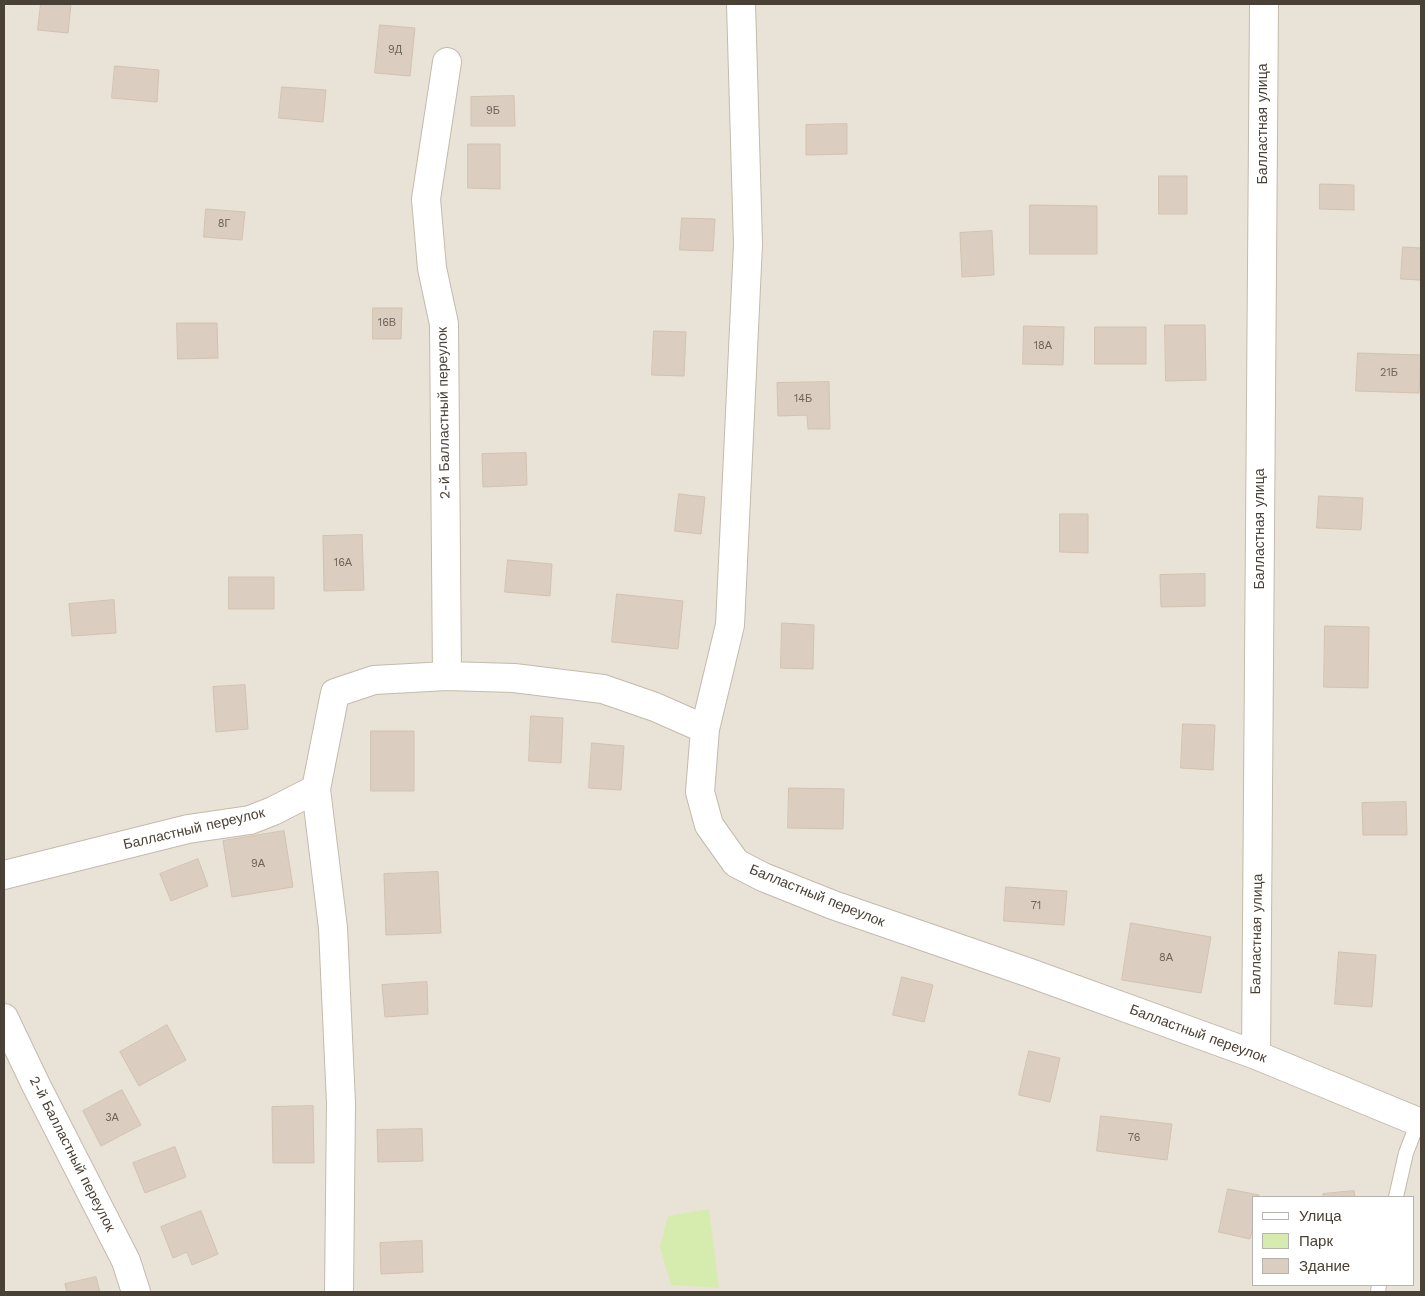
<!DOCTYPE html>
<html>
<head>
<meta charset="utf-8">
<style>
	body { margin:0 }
	#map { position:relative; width:1425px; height:1296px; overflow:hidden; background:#f5f0e8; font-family:"Work Sans",sans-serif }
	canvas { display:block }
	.frame { position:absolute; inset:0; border:5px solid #494036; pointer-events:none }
	.legend { position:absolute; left:1252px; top:1196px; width:162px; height:90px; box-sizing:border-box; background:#fff; border:1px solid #b6b3af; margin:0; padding:6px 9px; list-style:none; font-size:15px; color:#494036 }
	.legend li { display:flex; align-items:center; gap:10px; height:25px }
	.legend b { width:25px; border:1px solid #b6b3af }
</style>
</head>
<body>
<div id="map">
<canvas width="1425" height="1296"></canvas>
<div class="frame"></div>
<ul class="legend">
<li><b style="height:6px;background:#fff"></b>Улица</li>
<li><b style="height:14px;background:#d6ecaf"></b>Парк</li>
<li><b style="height:14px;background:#dbcec0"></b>Здание</li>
</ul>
</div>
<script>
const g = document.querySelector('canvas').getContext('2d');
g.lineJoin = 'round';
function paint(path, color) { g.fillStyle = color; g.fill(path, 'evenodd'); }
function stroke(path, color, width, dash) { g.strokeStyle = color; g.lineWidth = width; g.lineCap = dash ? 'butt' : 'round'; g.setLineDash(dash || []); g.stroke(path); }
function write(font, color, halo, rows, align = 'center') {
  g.font = font + ' "Work Sans",sans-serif'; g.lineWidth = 4; g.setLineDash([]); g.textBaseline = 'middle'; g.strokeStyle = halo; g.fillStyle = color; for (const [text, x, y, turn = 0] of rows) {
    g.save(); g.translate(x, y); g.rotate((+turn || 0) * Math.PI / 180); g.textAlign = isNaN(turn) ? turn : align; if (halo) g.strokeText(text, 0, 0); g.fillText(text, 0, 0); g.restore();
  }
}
paint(new Path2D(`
	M 4,4 L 1421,4 L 1421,1292 L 4,1292 ZM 1254,1197 L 1414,1197 L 1414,1285 L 1254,1285 Z`), '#e9e2d6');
paint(new Path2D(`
	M 709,1209 L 719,1288 L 671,1285 L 660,1247 L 668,1216 Z`), '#d6ecaf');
const building = new Path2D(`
	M 41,4 L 71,4 L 68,33 L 38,30 Z
	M 380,25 L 415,28 L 410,76 L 375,73 Z
	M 115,66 L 159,70 L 157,102 L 112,98 Z
	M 282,87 L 326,90 L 323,122 L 279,118 Z
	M 514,96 L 515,126 L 471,126 L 471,97 Z
	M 847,124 L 847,154 L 806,155 L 806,125 Z
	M 468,144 L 500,144 L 500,189 L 468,188 Z
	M 1159,176 L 1187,176 L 1187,214 L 1159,214 Z
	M 1320,184 L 1354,185 L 1354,210 L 1320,209 Z
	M 1030,205 L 1097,206 L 1097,254 L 1030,254 Z
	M 206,209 L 245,212 L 242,240 L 204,237 Z
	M 682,218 L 715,219 L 713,251 L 680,250 Z
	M 992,231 L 994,275 L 962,277 L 960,233 Z
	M 1403,247 L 1421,248 L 1421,280 L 1401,279 Z
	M 373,308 L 402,308 L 401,339 L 373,339 Z
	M 177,323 L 217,323 L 218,358 L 178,359 Z
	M 1165,325 L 1205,325 L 1206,380 L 1166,381 Z
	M 1024,326 L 1064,327 L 1063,365 L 1023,364 Z
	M 1095,327 L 1146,327 L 1146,364 L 1095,364 Z
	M 654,331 L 686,332 L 684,376 L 652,375 Z
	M 1358,353 L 1421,355 L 1419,393 L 1356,391 Z
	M 829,382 L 830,429 L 808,429 L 807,415 L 778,416 L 777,383 Z
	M 526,453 L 527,485 L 483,487 L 482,454 Z
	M 679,494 L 705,497 L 701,534 L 675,531 Z
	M 1319,496 L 1363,498 L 1361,530 L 1317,528 Z
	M 1060,514 L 1088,514 L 1088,553 L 1060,552 Z
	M 362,535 L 364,590 L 324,591 L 323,536 Z
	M 508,560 L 552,564 L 550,596 L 505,592 Z
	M 1205,574 L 1205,606 L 1161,607 L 1160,575 Z
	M 229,577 L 274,577 L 274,609 L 229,609 Z
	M 617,594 L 683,601 L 678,649 L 612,642 Z
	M 114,600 L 116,633 L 72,636 L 69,604 Z
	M 782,623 L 814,625 L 813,669 L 781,668 Z
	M 1325,626 L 1369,627 L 1368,688 L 1324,687 Z
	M 245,685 L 248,729 L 216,732 L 213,687 Z
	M 531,716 L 563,718 L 561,763 L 529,761 Z
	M 1183,724 L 1215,725 L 1213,770 L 1181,768 Z
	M 371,731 L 414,731 L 414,791 L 371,791 Z
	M 592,743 L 624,746 L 621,790 L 589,788 Z
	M 789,788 L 844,789 L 843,829 L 788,828 Z
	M 1406,802 L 1407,835 L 1363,835 L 1362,803 Z
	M 284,831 L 293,887 L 232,897 L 223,841 Z
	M 198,859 L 208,886 L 171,901 L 160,874 Z
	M 438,872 L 441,933 L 386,935 L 384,874 Z
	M 1006,887 L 1067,891 L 1064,925 L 1004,921 Z
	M 1131,923 L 1211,937 L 1201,993 L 1122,980 Z
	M 1339,952 L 1376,955 L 1372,1007 L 1335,1004 Z
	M 902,977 L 933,985 L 924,1022 L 893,1015 Z
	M 427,982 L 428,1014 L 385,1017 L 382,985 Z
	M 167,1025 L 186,1060 L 139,1086 L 120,1052 Z
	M 1029,1051 L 1060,1058 L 1050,1102 L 1019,1095 Z
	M 122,1090 L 141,1125 L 101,1146 L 83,1111 Z
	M 313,1106 L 314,1163 L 273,1163 L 272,1107 Z
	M 1101,1116 L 1172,1124 L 1167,1160 L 1097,1151 Z
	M 422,1129 L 423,1161 L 378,1162 L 377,1130 Z
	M 175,1147 L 186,1177 L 145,1193 L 133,1163 Z
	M 1228,1189 L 1259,1195 L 1259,1197 L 1254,1197 L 1254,1223 L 1250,1239 L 1219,1232 Z
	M 1354,1191 L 1355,1197 L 1323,1197 L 1323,1194 Z
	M 201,1211 L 218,1254 L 192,1265 L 187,1252 L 173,1258 L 161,1227 Z
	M 422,1241 L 423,1272 L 381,1274 L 380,1243 Z
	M 96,1277 L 100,1292 L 67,1292 L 65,1284 Z`);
paint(building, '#dbcec0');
stroke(building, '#d3c2b0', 1);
const service = new Path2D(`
	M 1396,1197 L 1406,1153 L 1418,1122
	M 1378,1292 L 1379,1285`);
const minor = new Path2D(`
	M 447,62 L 426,199 L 432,268 L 444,324 L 447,676
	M 705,729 L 730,625 L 748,244 L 741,4
	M 316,789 L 333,928 L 341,1103 L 339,1292
	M 4,875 L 188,829 L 250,820 L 273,811 L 316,789 L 335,693 L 374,680 L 447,676 L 514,678 L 603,689 L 655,707 L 705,729 L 700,792 L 709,825 L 736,863 L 763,877 L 833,905 L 1030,973 L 1256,1055 L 1421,1123
	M 4,1018 L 36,1085 L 126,1261 L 136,1292
	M 1256,1055 L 1264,4`);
stroke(service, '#c4baad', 16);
stroke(minor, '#c4baad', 30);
stroke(service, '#fff', 14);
stroke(minor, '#fff', 28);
write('11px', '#6e6458', null, [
	["9Д",395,50],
	["9Б",493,111],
	["8Г",224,224],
	["16В",387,323],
	["18А",1043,346],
	["21Б",1389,373],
	["14Б",803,399],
	["16А",343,563],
	["9А",258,864],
	["71",1036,906],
	["8А",1166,958],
	["3А",112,1118],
	["76",1134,1138]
]);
write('14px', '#494036', '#fff', [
	["Балластная улица",1263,124,-90],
	["2-й Балластный переулок",444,413,-91],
	["Балластная улица",1260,529,-90],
	["Балластный переулок",194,829,-13],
	["Балластный переулок",817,896,22],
	["Балластная улица",1257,934,-89],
	["Балластный переулок",1198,1034,20],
	["2-й Балластный переулок",72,1154,63]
]);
</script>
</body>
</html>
